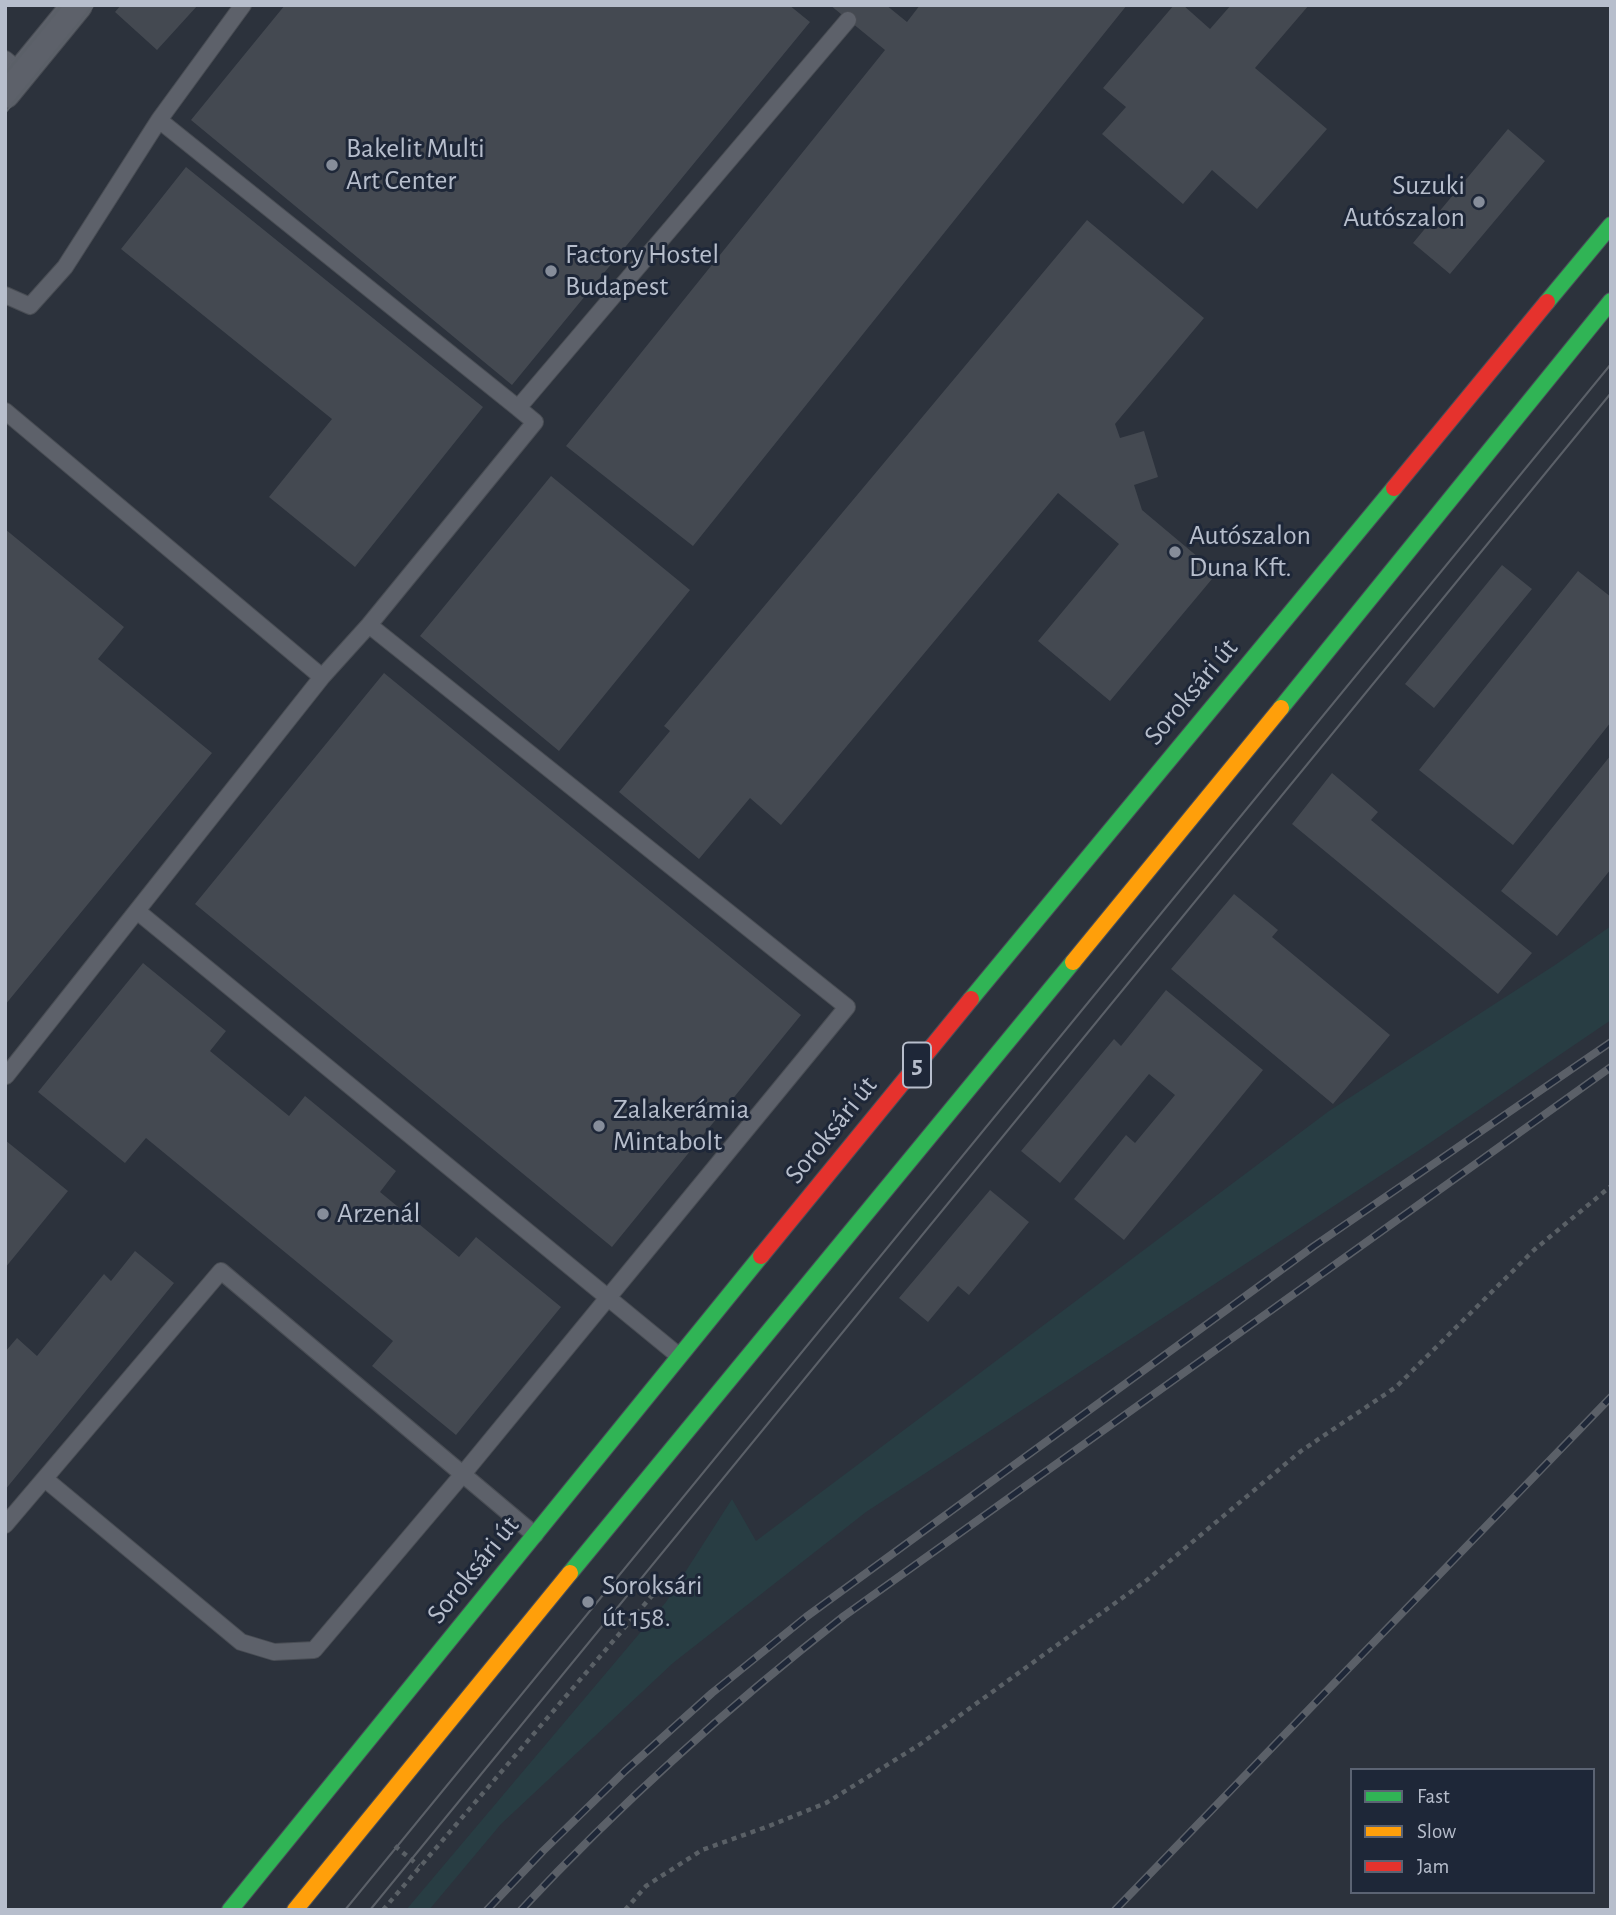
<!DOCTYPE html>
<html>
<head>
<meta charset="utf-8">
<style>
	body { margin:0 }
	#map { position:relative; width:1616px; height:1915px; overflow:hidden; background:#2c323c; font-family:"Alegreya Sans",sans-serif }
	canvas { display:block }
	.frame { position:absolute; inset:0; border:7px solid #b7becc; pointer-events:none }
	.legend { position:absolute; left:1350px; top:1768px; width:245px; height:126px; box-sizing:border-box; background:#1e2738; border:2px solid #5b6373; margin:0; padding:9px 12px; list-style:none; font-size:21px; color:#b7becc }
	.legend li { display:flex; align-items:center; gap:14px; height:35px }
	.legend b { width:35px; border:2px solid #5b6373 }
</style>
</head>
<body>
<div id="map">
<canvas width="1616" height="1915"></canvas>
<div class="frame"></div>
<ul class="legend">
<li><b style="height:9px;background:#30b455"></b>Fast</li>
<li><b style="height:9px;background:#ff9f0a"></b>Slow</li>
<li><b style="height:9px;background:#e5322d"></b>Jam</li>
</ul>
</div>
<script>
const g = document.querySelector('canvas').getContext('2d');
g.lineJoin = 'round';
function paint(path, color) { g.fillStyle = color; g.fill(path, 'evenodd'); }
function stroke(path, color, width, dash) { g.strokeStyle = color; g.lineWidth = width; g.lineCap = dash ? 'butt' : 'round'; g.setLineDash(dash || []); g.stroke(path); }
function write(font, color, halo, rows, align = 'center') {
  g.font = font + ' "Alegreya Sans",sans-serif'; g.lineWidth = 6; g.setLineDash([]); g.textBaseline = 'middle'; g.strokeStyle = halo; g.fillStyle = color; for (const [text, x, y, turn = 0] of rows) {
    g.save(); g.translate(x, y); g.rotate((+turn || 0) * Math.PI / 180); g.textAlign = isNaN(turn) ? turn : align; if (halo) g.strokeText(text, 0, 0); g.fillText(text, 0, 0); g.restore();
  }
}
paint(new Path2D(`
	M 1611,926 L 1611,1020 L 1418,1151 L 866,1512 L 673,1663 L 501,1824 L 429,1910 L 406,1910 L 666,1602 L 732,1499 L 756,1541 L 1329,1111 L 1555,965 Z`), '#283d43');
paint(new Path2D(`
	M 121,5 L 198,5 L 157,50 L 115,12 Z
	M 285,5 L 789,5 L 810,22 L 512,385 L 191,120 Z
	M 830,5 L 886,5 L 907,22 L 920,5 L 1127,5 L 693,546 L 566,446 L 885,50 Z
	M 1174,5 L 1183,5 L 1210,29 L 1231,5 L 1309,5 L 1255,68 L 1327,129 L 1257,209 L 1212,170 L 1183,204 L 1102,134 L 1126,107 L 1103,88 Z
	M 1508,129 L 1545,161 L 1450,274 L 1413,243 Z
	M 186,167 L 483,407 L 355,567 L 269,497 L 332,419 L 121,249 Z
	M 1087,220 L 1204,318 L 1115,424 L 1120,438 L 1144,431 L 1158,477 L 1134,485 L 1142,510 L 1217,573 L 1110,701 L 1038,641 L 1119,544 L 1058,493 L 781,825 L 750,798 L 699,859 L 619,792 L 670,731 L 664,726 Z
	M 551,476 L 690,590 L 559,751 L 420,636 Z
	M 5,529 L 124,627 L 98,659 L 212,753 L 5,1005 Z
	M 1502,565 L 1532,589 L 1434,708 L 1405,684 Z
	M 1578,571 L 1611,597 L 1611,722 L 1513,845 L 1419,770 Z
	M 384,673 L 801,1015 L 612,1247 L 195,904 Z
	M 1611,755 L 1611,869 L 1557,936 L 1501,891 Z
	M 1332,773 L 1378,812 L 1371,820 L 1532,953 L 1498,994 L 1292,824 Z
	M 1234,894 L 1278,930 L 1272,937 L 1390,1035 L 1333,1104 L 1171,969 Z
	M 143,963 L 226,1031 L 210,1051 L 289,1116 L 305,1096 L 396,1171 L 380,1192 L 459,1257 L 476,1237 L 561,1307 L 456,1435 L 372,1366 L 393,1341 L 146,1138 L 125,1163 L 38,1092 Z
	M 1166,990 L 1263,1070 L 1124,1240 L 1074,1199 L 1126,1135 L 1135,1143 L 1175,1095 L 1149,1074 L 1060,1183 L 1021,1151 L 1114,1039 L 1121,1046 Z
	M 5,1140 L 68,1191 L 5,1268 Z
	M 990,1190 L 1029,1222 L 969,1295 L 958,1286 L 928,1322 L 899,1298 Z
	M 135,1251 L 174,1283 L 5,1490 L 5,1352 L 17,1338 L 37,1356 L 104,1274 L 111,1281 Z`), '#444951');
const lane = new Path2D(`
	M 5,59 L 22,73
	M 159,120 L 243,5
	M 5,295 L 30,306 L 65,267 L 159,120 L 518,408 L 848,20
	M 5,411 L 322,677
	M 137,911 L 679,1356
	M 6,1076 L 322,677 L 369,625 L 535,422 L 518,408
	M 45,1479 L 241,1642 L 274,1652 L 314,1650 L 463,1474 L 847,1007 L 369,625
	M 5,1525 L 221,1271 L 535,1535`);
const street = new Path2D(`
	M 5,93 L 77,5`);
const fast = new Path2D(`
	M 1547,302 L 1611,225
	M 1281,708 L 1611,301
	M 971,999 L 1394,488
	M 570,1573 L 1073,962
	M 230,1910 L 761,1256`);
const slow = new Path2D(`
	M 1073,962 L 1281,708
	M 295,1910 L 570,1573`);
const jam = new Path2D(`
	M 1394,488 L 1547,302
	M 761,1256 L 971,999`);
stroke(lane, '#494d54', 18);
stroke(street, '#494d54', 32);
stroke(fast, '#4a4f59', 18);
stroke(slow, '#4a4f59', 18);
stroke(jam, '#4a4f59', 18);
stroke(new Path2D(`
	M 395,1846 L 419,1866
	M 383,1910 L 656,1591
	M 625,1910 L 646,1886 L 702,1850 L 769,1826 L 826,1803 L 919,1745 L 1147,1580 L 1301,1451 L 1396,1387 L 1534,1250 L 1611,1186`), '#5a6066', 4.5, [5, 5]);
stroke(lane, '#5d616a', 16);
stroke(street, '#5d616a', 30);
stroke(fast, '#30b455', 16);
stroke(slow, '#ff9f0a', 16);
stroke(jam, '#e5322d', 16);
stroke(new Path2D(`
	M 5,74 L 62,5
	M 5,113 L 94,5
	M 345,1910 L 1611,364
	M 370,1910 L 1611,393`), '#5b6068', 2);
const rail = new Path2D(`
	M 487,1910 L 543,1851 L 625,1771 L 712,1693 L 806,1617 L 1314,1246 L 1611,1042
	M 521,1910 C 621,1803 729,1706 844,1616 L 1611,1067
	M 1115,1910 L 1611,1397`);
stroke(rail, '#5b6068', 8);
stroke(rail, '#1e2738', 5, [16]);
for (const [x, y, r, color] of [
	[332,165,7,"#868d9a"],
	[1479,202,7,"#868d9a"],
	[551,271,7,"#868d9a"],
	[1175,552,7,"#868d9a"],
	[599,1126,7,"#868d9a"],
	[323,1214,7,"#868d9a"],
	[588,1602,7,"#868d9a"]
]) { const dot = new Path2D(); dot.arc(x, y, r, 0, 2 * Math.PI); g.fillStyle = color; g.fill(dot); stroke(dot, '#1e2738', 2.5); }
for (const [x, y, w] of [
	[917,1065,28]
]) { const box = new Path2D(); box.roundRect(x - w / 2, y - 22.5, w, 45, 5); g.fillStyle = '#1e2738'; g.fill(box); stroke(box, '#b7becc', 2); }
write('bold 26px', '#b7becc', null, [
	["5",917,1065]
]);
write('28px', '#b7becc', '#1e2738', [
	["Bakelit Multi",346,149],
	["Art Center",346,181],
	["Suzuki",1465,186,"right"],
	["Autószalon",1465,218,"right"],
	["Factory Hostel",565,255],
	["Budapest",565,287],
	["Autószalon",1189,536],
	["Duna Kft.",1189,568],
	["Zalakerámia",613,1110],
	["Mintabolt",613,1142],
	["Arzenál",337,1214],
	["Soroksári",602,1586],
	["út 158.",602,1618]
], 'left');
write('28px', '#b7becc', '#1e2738', [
	["Soroksári út",1191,692,-50],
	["Soroksári út",831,1130,-51],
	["Soroksári út",473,1570,-51]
]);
</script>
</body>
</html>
